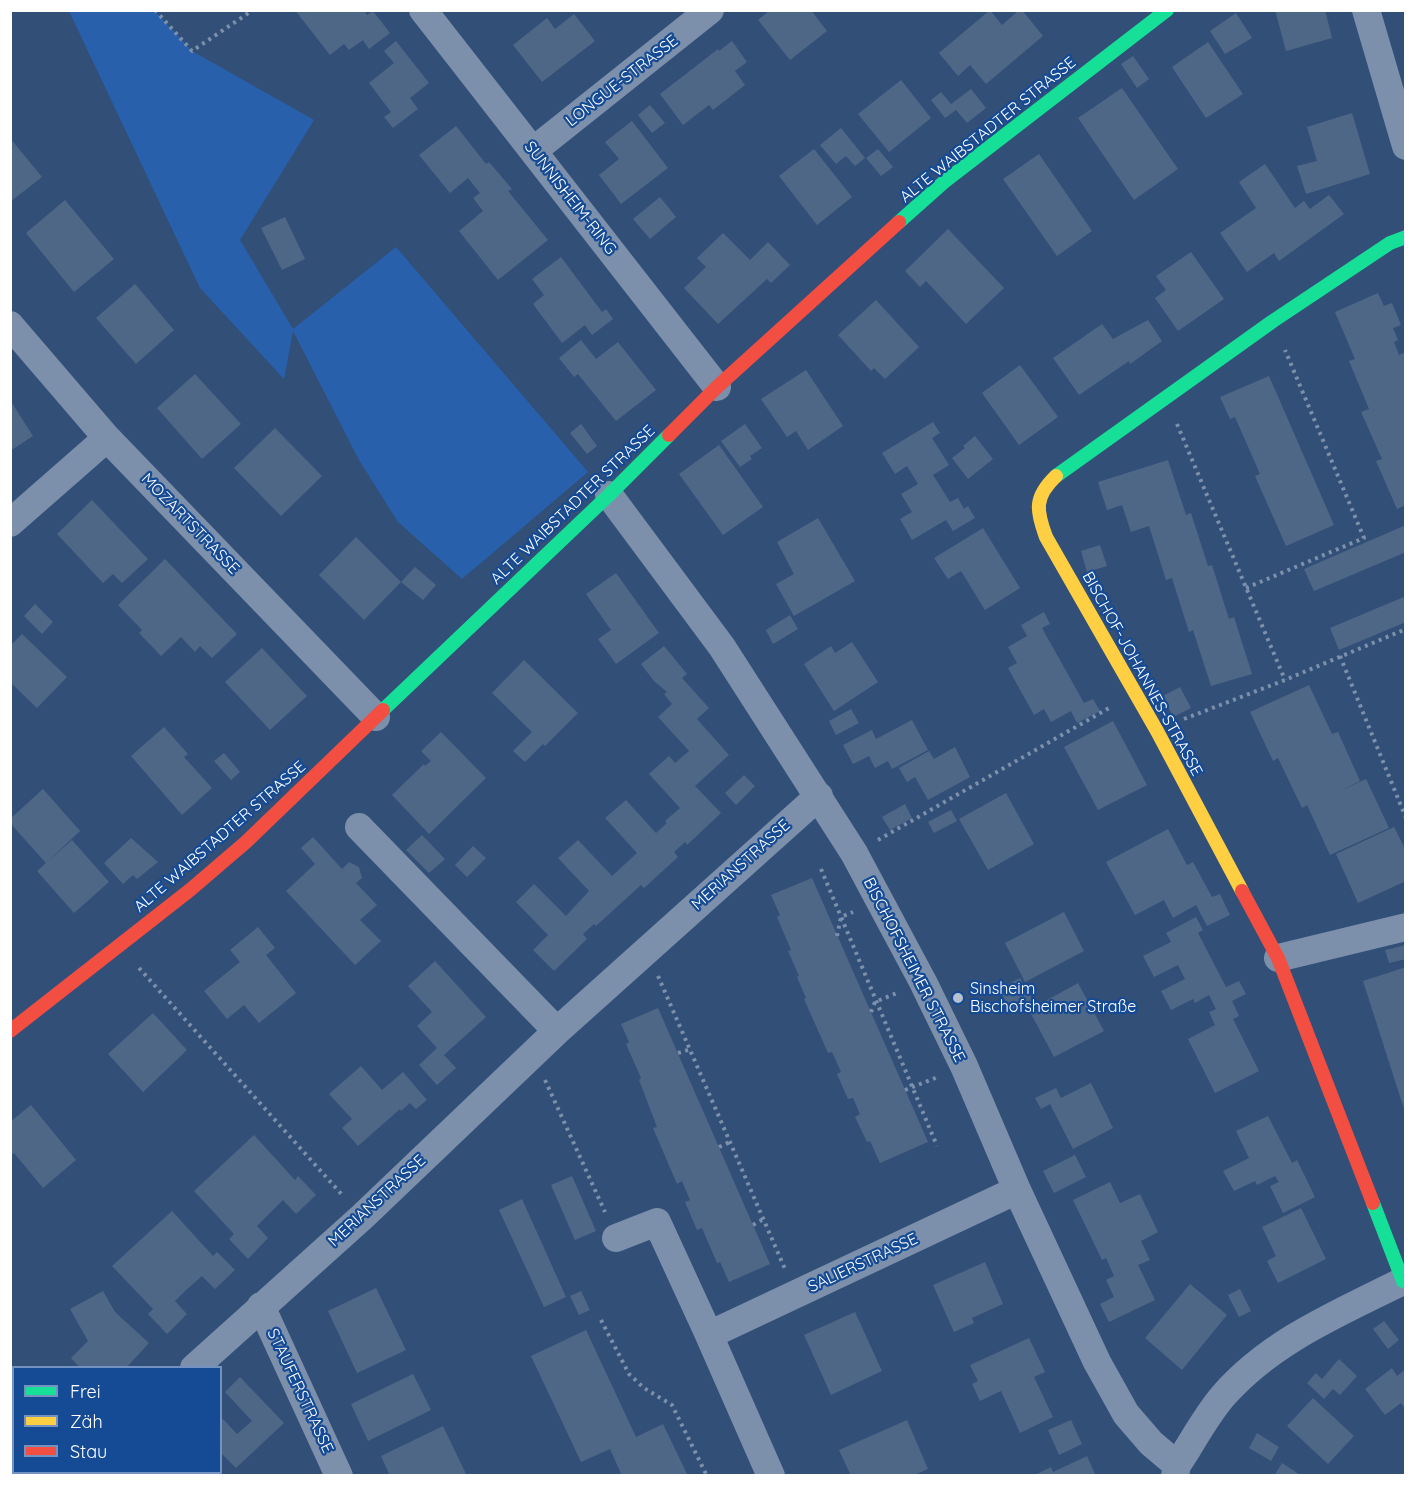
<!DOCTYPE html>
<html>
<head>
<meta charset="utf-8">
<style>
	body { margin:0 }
	#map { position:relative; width:1416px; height:1486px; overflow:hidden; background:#324f78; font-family:Quicksand,sans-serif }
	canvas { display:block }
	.frame { position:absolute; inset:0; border:12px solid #fff; pointer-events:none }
	.legend { position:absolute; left:12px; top:1366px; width:210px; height:108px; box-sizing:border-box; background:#154a95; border:2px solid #7392bf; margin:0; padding:8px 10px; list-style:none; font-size:18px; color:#fff }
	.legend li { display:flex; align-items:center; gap:12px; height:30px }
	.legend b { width:30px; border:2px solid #7392bf }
</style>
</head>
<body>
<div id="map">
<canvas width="1416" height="1486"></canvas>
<div class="frame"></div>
<ul class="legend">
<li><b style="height:8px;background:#16e098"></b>Frei</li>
<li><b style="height:8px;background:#ffcf43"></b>Zäh</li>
<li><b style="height:8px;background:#f24e42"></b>Stau</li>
</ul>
</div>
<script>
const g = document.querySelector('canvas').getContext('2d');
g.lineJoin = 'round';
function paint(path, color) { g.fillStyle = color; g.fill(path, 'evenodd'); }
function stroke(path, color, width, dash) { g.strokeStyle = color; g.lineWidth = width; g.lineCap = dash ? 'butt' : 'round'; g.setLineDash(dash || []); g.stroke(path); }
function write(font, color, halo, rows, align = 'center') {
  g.font = font + ' Quicksand,sans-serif'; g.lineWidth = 4.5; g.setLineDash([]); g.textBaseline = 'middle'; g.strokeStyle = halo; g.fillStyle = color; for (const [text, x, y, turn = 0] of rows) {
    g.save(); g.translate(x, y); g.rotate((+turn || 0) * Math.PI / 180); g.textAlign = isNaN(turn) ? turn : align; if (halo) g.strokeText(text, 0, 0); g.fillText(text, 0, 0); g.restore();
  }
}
paint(new Path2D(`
	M 69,11 L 155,11 L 192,51 L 314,120 L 240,240 L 293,329 L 396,247 L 588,472 L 462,579 L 398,522 L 359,460 L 293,331 L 284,379 L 200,288 Z`), '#2960ac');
paint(new Path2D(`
	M 295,10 L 364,10 L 367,15 L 373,11 L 390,33 L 369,49 L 363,40 L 349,50 L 344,44 L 330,55 Z
	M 770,10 L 811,10 L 827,31 L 790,60 L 758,20 Z
	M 990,10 L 1002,25 L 1019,10 L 1022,10 L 1043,36 L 986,84 L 970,65 L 958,76 L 939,53 Z
	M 1275,10 L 1325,10 L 1332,38 L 1286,51 Z
	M 1236,13 L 1252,38 L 1225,54 L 1210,31 Z
	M 574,14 L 595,41 L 542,82 L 513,45 L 547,18 L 555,29 Z
	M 396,41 L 429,83 L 410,98 L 418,109 L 393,128 L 384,117 L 391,112 L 369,83 L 394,63 L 384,51 Z
	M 732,41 L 747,62 L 735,71 L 745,85 L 713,110 L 709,105 L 683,125 L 660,94 L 718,49 L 719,51 Z
	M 1208,42 L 1243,94 L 1206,118 L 1172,67 Z
	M 1133,56 L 1149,79 L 1137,88 L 1121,64 Z
	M 901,80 L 931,118 L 889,152 L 858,114 Z
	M 1122,88 L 1178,169 L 1134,200 L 1078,118 Z
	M 971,89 L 986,108 L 967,123 L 956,110 L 945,118 L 931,100 L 941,92 L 951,104 Z
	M 650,105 L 665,123 L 652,133 L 638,115 Z
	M 1352,113 L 1370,174 L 1306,194 L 1297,166 L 1317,161 L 1307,127 Z
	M 632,121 L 668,168 L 621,204 L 599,175 L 619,159 L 605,142 Z
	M 456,126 L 486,164 L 489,162 L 512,189 L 508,191 L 548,240 L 498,280 L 459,231 L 483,211 L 473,198 L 480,193 L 468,178 L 450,193 L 419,155 Z
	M 841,128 L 865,158 L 855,166 L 846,156 L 836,164 L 820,145 Z
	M 10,138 L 42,177 L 10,202 Z
	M 814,149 L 852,197 L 817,225 L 779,176 Z
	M 878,149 L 893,167 L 881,176 L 866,158 Z
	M 1039,154 L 1092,231 L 1057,256 L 1003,179 Z
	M 1265,164 L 1295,208 L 1304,201 L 1310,209 L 1329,195 L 1344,214 L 1279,261 L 1274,253 L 1247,272 L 1220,233 L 1256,208 L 1239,182 Z
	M 660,197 L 676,217 L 650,239 L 633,219 Z
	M 65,200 L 114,259 L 74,292 L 26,233 Z
	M 285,217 L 305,259 L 282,270 L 261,228 Z
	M 948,229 L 1004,288 L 966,324 L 926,281 L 920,287 L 905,271 Z
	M 723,233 L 750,260 L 768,242 L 790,265 L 771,283 L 767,279 L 718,324 L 684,288 L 706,267 L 697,258 Z
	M 1191,252 L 1224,299 L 1178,331 L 1155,298 L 1166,290 L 1156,276 Z
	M 561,257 L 602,312 L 606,309 L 613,319 L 592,335 L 585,325 L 562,343 L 533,304 L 544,295 L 532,279 Z
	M 135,284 L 174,330 L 136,364 L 96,318 Z
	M 1378,293 L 1384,306 L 1392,303 L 1401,325 L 1393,328 L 1398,340 L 1394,342 L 1399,355 L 1406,352 L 1406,505 L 1397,509 L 1376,461 L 1382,459 L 1361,412 L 1369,409 L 1349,361 L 1355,359 L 1335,312 Z
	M 876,300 L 919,347 L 885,379 L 874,368 L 871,371 L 838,335 Z
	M 1148,320 L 1162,341 L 1130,364 L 1129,361 L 1079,395 L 1053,358 L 1102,324 L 1113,339 Z
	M 581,340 L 596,359 L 618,342 L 656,390 L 616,421 L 578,374 L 574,377 L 559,358 Z
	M 1020,365 L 1058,417 L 1019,445 L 982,393 Z
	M 806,370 L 843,426 L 808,450 L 796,431 L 787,437 L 761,399 Z
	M 195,374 L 241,424 L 202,459 L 157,408 Z
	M 1269,376 L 1334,525 L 1286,546 L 1255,476 L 1260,474 L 1235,417 L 1230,419 L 1220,397 Z
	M 10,400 L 33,436 L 10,451 Z
	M 933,422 L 940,433 L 932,438 L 949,465 L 933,475 L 950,502 L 958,498 L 964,509 L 968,506 L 975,518 L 953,531 L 946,520 L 912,540 L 900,519 L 912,512 L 901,494 L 918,484 L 907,466 L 895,474 L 882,453 Z
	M 581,424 L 597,446 L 587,454 L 570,433 Z
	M 745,424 L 762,448 L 750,456 L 752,459 L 740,467 L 721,441 Z
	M 275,428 L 322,476 L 281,516 L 234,468 Z
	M 975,436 L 993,459 L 968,479 L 952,458 L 965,448 L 963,446 Z
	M 719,445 L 763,507 L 723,535 L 679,474 Z
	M 1168,460 L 1186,515 L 1191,513 L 1208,566 L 1212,565 L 1229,619 L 1234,617 L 1252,674 L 1211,686 L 1193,630 L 1189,632 L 1172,578 L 1166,580 L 1149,526 L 1131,532 L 1122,505 L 1107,510 L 1098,482 Z
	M 92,500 L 148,559 L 122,583 L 113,574 L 103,583 L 57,534 Z
	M 818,518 L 855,581 L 794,616 L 776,584 L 794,574 L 777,542 Z
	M 1406,525 L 1406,552 L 1314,591 L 1304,569 Z
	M 983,528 L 1020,588 L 985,610 L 961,571 L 948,579 L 934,558 Z
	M 356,537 L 401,582 L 364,620 L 319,575 Z
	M 1100,545 L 1107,566 L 1087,572 L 1081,551 Z
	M 165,559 L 237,634 L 212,658 L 200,646 L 195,652 L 181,637 L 161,656 L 139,633 L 142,630 L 118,605 Z
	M 415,567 L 436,585 L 423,600 L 401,582 Z
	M 616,573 L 659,633 L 616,664 L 598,639 L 611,630 L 586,594 Z
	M 1406,596 L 1406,622 L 1339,650 L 1330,628 Z
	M 35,604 L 53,622 L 42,634 L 24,616 Z
	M 1044,612 L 1050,624 L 1042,628 L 1084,703 L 1093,699 L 1100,711 L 1077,723 L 1071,711 L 1051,722 L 1044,709 L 1034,715 L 1008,668 L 1017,663 L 1008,647 L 1027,636 L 1021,625 Z
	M 790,615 L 798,629 L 773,644 L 766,630 Z
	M 22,634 L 67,677 L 37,708 L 10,682 L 10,646 Z
	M 852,642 L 878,682 L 834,711 L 804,664 L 831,646 L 835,653 Z
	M 664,646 L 687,674 L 682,678 L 709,708 L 697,719 L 729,755 L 695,786 L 721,813 L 687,845 L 685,842 L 674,852 L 678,857 L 644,888 L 641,885 L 596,926 L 594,924 L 583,934 L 587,939 L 554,971 L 533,950 L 548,935 L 516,902 L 534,884 L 566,916 L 589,891 L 558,858 L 578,840 L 612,876 L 637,853 L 605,818 L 626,800 L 656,833 L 667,823 L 665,821 L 680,808 L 649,774 L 669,756 L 675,763 L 689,751 L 658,717 L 672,704 L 664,694 L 667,692 L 654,681 L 641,664 Z
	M 262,648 L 307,696 L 270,730 L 225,682 Z
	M 524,660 L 578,713 L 545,746 L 543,744 L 525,762 L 513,751 L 532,732 L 492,693 Z
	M 1309,685 L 1332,734 L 1338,732 L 1360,781 L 1338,792 L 1366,779 L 1389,828 L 1330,855 L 1307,805 L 1302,808 L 1278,758 L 1273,761 L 1250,712 Z
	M 1180,687 L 1191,708 L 1173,717 L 1163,696 Z
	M 851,709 L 859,723 L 836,735 L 829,721 Z
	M 912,720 L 928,750 L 892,769 L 888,761 L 875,768 L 869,756 L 853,764 L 843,745 L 872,730 L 876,739 Z
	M 1113,721 L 1147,785 L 1098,810 L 1064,747 Z
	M 164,727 L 188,754 L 184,757 L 212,788 L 182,815 L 131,756 Z
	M 441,732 L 486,778 L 429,834 L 392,795 L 424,764 L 425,766 L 431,761 L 421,751 Z
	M 955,747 L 970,777 L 928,800 L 915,777 L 907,782 L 899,768 L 929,751 L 934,759 Z
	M 224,753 L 240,772 L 231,780 L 214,761 Z
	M 744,775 L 755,786 L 736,805 L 725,793 Z
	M 43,789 L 80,831 L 46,863 L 10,823 L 10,819 Z
	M 1006,793 L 1034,844 L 988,870 L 959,819 Z
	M 905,804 L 912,818 L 890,830 L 882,817 Z
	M 951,810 L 957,821 L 934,833 L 928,822 Z
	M 1394,827 L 1406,851 L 1406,881 L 1358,903 L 1336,854 Z
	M 1168,829 L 1187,865 L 1193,862 L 1212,897 L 1220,894 L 1230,915 L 1207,926 L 1196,905 L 1173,918 L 1164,900 L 1135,915 L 1106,862 Z
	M 422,835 L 445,859 L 429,873 L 406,850 Z
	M 313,837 L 342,869 L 349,862 L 359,867 L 362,878 L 356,883 L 377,905 L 360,920 L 381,941 L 355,965 L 286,891 L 315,864 L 301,848 Z
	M 131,838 L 158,862 L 137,879 L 133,875 L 123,884 L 104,863 Z
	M 72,840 L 109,882 L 74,913 L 37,871 Z
	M 473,846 L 486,858 L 467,877 L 455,865 Z
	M 812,878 L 928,1142 L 880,1163 L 870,1141 L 867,1142 L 855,1117 L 860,1114 L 853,1098 L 848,1099 L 837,1074 L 841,1072 L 832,1052 L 828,1053 L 804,999 L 806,998 L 797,977 L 799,976 L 788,951 L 791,950 L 777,917 L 780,915 L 771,895 Z
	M 1064,912 L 1084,951 L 1025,982 L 1005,943 Z
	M 1196,917 L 1203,930 L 1198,933 L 1226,987 L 1239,981 L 1246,994 L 1232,1001 L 1239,1016 L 1233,1019 L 1259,1071 L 1215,1093 L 1188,1039 L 1215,1025 L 1209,1012 L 1216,1009 L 1209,995 L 1195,1003 L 1193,999 L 1171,1010 L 1161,991 L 1185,979 L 1178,965 L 1154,977 L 1143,956 L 1171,942 L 1166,933 Z
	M 258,927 L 275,948 L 266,955 L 296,993 L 259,1023 L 244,1005 L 227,1019 L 204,991 L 240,962 L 230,950 Z
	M 1406,945 L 1406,959 L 1389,963 L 1385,950 Z
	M 435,961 L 486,1017 L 444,1055 L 456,1068 L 437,1085 L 419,1065 L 437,1048 L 417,1026 L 432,1012 L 408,986 Z
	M 1406,967 L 1406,1112 L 1405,1112 L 1363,981 Z
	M 1020,978 L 1035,1004 L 1013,1015 L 999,989 Z
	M 1078,983 L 1104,1031 L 1054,1057 L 1029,1010 Z
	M 658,1008 L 770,1264 L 729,1282 L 720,1262 L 717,1263 L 702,1228 L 697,1230 L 685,1202 L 690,1200 L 682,1181 L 677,1184 L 653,1128 L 657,1127 L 639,1080 L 641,1078 L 626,1044 L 629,1042 L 621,1024 Z
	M 153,1013 L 187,1050 L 143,1092 L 108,1054 Z
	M 361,1066 L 382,1090 L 403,1072 L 427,1100 L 416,1109 L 410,1103 L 401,1111 L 400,1109 L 358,1146 L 342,1128 L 352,1119 L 329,1094 Z
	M 1091,1083 L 1113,1128 L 1073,1149 L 1050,1104 L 1041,1109 L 1035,1098 L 1056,1088 L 1061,1098 Z
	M 31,1105 L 76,1160 L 43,1188 L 14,1153 L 10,1156 L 10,1122 Z
	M 1268,1116 L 1292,1163 L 1297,1160 L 1315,1197 L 1283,1213 L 1270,1186 L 1279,1182 L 1275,1176 L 1257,1185 L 1255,1181 L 1234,1191 L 1223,1171 L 1249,1158 L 1236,1131 Z
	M 254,1135 L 295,1180 L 298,1176 L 316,1195 L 296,1214 L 283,1200 L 257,1226 L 268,1238 L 248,1259 L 229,1239 L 234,1234 L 194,1191 Z
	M 1075,1155 L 1086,1177 L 1054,1193 L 1043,1171 Z
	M 572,1176 L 596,1231 L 575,1240 L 551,1185 Z
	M 1110,1182 L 1120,1203 L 1140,1194 L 1158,1232 L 1141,1241 L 1150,1260 L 1138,1265 L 1155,1300 L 1109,1322 L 1100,1304 L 1114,1297 L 1106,1280 L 1114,1276 L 1106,1258 L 1102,1260 L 1073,1200 Z
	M 522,1199 L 566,1297 L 544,1307 L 499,1210 Z
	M 1301,1208 L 1326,1259 L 1278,1283 L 1267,1261 L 1276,1256 L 1262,1227 Z
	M 172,1211 L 213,1256 L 217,1252 L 235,1270 L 215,1289 L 202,1276 L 185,1291 L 175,1301 L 187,1314 L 167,1334 L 148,1314 L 153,1309 L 112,1266 Z
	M 985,1262 L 1003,1304 L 972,1318 L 974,1323 L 954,1332 L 933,1285 Z
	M 1190,1284 L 1227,1315 L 1182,1370 L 1145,1338 Z
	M 376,1288 L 406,1350 L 357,1373 L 328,1311 Z
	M 1240,1289 L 1251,1311 L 1239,1317 L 1228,1295 Z
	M 103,1291 L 115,1312 L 149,1343 L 126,1368 L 80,1368 L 71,1358 L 88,1341 L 70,1309 Z
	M 581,1291 L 590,1310 L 579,1315 L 570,1296 Z
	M 855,1312 L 882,1371 L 831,1395 L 804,1335 Z
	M 1384,1321 L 1399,1340 L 1388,1349 L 1373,1329 Z
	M 586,1330 L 636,1437 L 663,1424 L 688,1476 L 622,1476 L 610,1449 L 581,1462 L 531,1356 Z
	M 1029,1338 L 1045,1372 L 1034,1377 L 1053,1417 L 1020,1433 L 1001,1391 L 980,1401 L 972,1384 L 978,1381 L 970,1365 Z
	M 1339,1359 L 1357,1376 L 1340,1395 L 1333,1389 L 1324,1399 L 1307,1383 L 1316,1373 L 1322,1379 Z
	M 1392,1368 L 1397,1376 L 1406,1369 L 1406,1410 L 1401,1403 L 1385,1415 L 1365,1389 Z
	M 413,1374 L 431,1410 L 368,1441 L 351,1404 Z
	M 240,1377 L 284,1423 L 236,1468 L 220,1452 L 220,1422 L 223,1419 L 237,1434 L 252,1421 L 225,1392 Z
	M 1313,1398 L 1354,1436 L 1328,1464 L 1287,1426 Z
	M 907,1420 L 928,1469 L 912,1476 L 851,1476 L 839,1450 Z
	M 1071,1420 L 1082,1444 L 1059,1455 L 1048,1430 Z
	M 443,1426 L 466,1474 L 390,1476 L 381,1456 Z
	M 1257,1433 L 1279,1447 L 1271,1461 L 1249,1448 Z
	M 1087,1456 L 1096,1476 L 1033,1476 L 1051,1467 L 1053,1472 Z
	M 1282,1463 L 1302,1476 L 1274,1476 Z`), '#4f6787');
stroke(new Path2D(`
	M 155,10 L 192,51 L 253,10
	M 1177,424 L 1285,680
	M 1246,588 L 1364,538 L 1285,350
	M 1340,656 L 1406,818
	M 1184,719 L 1285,680 L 1406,629
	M 878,840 L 1109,708
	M 821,869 L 937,1146
	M 837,936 L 841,917 L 853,912
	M 139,968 L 344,1197
	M 658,976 L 785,1269
	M 871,1012 L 875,1002 L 897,993
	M 678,1053 L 691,1049
	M 545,1080 L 605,1212
	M 905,1090 L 938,1077
	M 719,1147 L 730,1142
	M 753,1225 L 762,1220
	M 601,1320 L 629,1374 L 644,1388 L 672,1405 L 707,1476`), '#7c90ab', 4, [3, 4.5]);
stroke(new Path2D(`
	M 423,10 L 717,387
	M 1366,10 L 1406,146
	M 533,151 L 710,10
	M 10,325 L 107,438 L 376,717
	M 609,495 L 722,647 L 854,853 L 923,982 L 964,1066 L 1017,1190 L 1097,1362 L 1126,1414 L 1151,1443 L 1177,1465
	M 10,523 L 107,438
	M 359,827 L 557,1031
	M 1278,958 L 1406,927
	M 616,1238 L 657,1222 L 709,1335
	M 261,1306 L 339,1476
	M 194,1368 L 362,1217 L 557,1031 L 819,796
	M 74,1476 L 77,1472
	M 771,1476 L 709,1335 L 1017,1190
	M 1175,1476 L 1177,1465 C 1192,1443 1205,1417 1223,1396 C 1271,1341 1339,1313 1403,1281`), '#7c90ab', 28);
stroke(new Path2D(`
	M 899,222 L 944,182 L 1167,10
	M 1056,476 L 1273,321 L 1390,243 L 1406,237
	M 383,710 L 609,495 L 669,435
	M 1373,1203 L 1403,1281 L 1406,1280`), '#16e098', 14);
stroke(new Path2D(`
	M 1056,476 C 1034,497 1036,510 1046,537 L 1157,731 L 1242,891`), '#ffcf43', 14);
stroke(new Path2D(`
	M 669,435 L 717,387 L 899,222
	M 1242,891 L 1278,958 L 1373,1203
	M 10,1031 L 190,890 L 246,842 L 383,710`), '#f24e42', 14);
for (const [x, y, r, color] of [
	[958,998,6,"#b7c1d0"]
]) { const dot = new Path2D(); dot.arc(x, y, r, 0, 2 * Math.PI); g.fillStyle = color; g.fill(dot); stroke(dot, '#154a95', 2); }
write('16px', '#fff', '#154a95', [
	["LONGUE-STRASSE",622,81,-38],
	["ALTE WAIBSTADTER STRASSE",988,130,-39],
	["SUNNISHEIM-RING",570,198,52],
	["ALTE WAIBSTADTER STRASSE",573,505,-44],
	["MOZARTSTRASSE",190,524,46],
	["BISCHOF-JOHANNES-STRASSE",1142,674,61],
	["ALTE WAIBSTADTER STRASSE",220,837,-41],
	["MERIANSTRASSE",741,865,-42],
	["BISCHOFSHEIMER STRASSE",914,970,63],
	["MERIANSTRASSE",377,1201,-43],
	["SALIERSTRASSE",863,1263,-25],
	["STAUFERSTRASSE",300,1391,65]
]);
write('16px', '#fff', '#154a95', [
	["Sinsheim",970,989],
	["Bischofsheimer Straße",970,1007]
], 'left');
</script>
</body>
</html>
